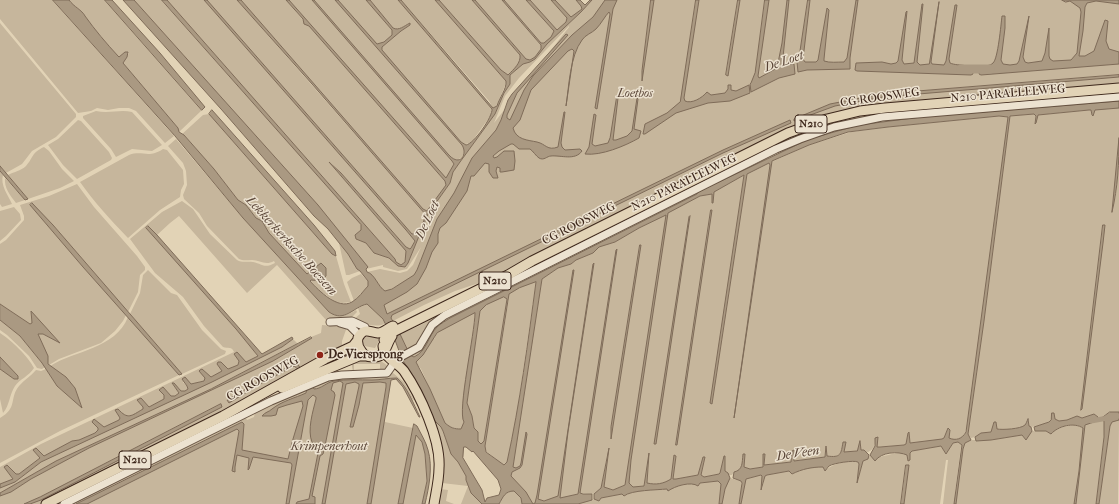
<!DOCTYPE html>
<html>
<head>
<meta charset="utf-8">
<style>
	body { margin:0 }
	canvas { display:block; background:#e2d3b6 }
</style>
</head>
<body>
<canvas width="1119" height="504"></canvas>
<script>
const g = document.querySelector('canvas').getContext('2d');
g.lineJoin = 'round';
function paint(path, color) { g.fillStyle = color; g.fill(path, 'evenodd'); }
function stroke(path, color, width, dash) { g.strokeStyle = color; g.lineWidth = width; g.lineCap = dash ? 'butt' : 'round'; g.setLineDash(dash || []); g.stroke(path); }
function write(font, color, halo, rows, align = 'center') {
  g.font = font + ' "IM FELL French Canon",serif'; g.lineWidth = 3; g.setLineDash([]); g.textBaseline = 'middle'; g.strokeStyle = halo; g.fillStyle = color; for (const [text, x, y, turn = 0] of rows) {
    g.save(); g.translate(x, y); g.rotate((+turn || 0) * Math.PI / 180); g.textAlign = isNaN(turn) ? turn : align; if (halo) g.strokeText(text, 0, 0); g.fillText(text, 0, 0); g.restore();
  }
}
paint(new Path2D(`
	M 0,0 L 53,0 L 174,136 L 165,143 L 164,142 L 136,111 L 129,108 L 119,108 L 108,110 L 97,108 L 91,111 L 78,113 L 0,19 Z
	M 69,0 L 105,0 L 202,110 L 179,132 L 178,128 L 123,63 L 129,53 L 125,52 L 119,57 L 118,56 C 106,43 95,30 85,16 C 82,10 74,7 69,0 Z
	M 134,0 L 162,0 L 361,225 L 361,230 L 355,236 L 356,239 L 366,243 L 374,253 L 389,258 L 398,266 L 405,267 L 408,263 L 428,214 L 450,183 L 453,172 L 460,162 L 495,114 L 504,93 L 510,84 L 510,75 L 523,64 L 530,62 L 535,59 L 547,44 L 581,12 L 592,0 L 1119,0 L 1119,76 L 1106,78 L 1119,77 L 1119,85 L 821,119 L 525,261 L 479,283 L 455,291 L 424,305 L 393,321 L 391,318 L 393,312 L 387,314 L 383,305 L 399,296 L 406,281 L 385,292 C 378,287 375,275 367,272 L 380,269 L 400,273 L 407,271 L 413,265 L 421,247 L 407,269 L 398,271 L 383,267 L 383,265 L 366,269 L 354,250 L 315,202 ZM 569,26 L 569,27 L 494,123 L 505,96 L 519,78 Z
	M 167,0 L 204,0 L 406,230 L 415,241 L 410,249 L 406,247 L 341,173 L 331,163 L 332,166 L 406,251 L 406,259 L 403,264 C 399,266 396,263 395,259 Z
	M 207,0 L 237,0 L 420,208 L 426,216 L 419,233 L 412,234 Z
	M 241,0 L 286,0 L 303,20 L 305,24 L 309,26 L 445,181 L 446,185 L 429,210 L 427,211 L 423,209 Z
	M 289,0 L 312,0 L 452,161 L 454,164 L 447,177 L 446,178 L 442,175 Z
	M 314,0 L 335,0 L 462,145 C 467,152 461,163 452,159 Z
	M 338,0 L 366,0 L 392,30 L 392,35 C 387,40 382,46 375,43 Z
	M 370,0 L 398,0 L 492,109 L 491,115 L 471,143 L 465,144 L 461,142 L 383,53 L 382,47 L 401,31 L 410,25 L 410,23 C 404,26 399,31 393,28 Z
	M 401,0 L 435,0 L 506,81 C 506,86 498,101 496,107 L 493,108 L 489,101 Z
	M 439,0 L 472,0 L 520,55 C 522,63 514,69 508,75 L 501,70 Z
	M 475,0 L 502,0 L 541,45 L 541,49 L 535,57 L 529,60 L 526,59 Z
	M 504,0 L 526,0 L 554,31 C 554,37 547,43 541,43 Z
	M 530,0 L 551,0 L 567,18 L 566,22 L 557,30 Z
	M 555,0 L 576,0 L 581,5 L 582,9 L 573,17 L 570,17 Z
	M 0,23 L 76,114 L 76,117 L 56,137 L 32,151 L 22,164 L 6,173 L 0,166 Z
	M 1119,92 L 1119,96 L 982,107 L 829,127 L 442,315 L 420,342 L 408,350 L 400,334 L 419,326 L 511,276 L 797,133 L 841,119 L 888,110 Z
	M 1109,107 L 1119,108 L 1119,138 L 1113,207 L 1116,194 L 1119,163 L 1119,412 L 1110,412 L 1102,417 L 1098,417 L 1094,414 L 1082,418 L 1075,417 L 1068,420 L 1059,421 L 1055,419 L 1052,413 C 1052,415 1052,418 1051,420 C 1049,423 1035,427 1031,427 L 1029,426 L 1029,420 L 1026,425 L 1023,427 L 1002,430 L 997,429 L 996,422 L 994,422 L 991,432 L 981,433 L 975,437 L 971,438 L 968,434 L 984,321 L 1010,116 L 1034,114 L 1036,115 L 1035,124 L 1038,115 L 1089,110 L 1091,110 L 1092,115 L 1093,115 L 1094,110 Z
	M 96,111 C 109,114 120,109 132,112 L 162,145 L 152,151 L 132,149 L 116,157 L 111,149 L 83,118 L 83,116 Z
	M 209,114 L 324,245 L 332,254 L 336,256 L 344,284 L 351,302 L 342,303 L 335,302 L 326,295 L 320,292 L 310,280 L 317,281 L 321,263 L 307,275 L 269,233 L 262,221 L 256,218 L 246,205 L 238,200 L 214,169 L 184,135 L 181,135 L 203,115 Z
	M 999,116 L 1009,117 L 968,420 C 966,432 964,444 948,438 L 950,430 L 948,428 L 944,438 L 942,440 L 910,443 L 909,432 L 908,433 L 906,444 L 904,445 L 877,447 L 877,438 L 875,438 C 875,446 874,450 866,453 L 864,450 L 861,450 L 860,442 L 857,451 L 844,452 L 843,442 C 841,454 840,458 827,456 L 826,446 L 825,457 L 794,461 L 794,451 L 792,451 L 791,462 L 764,465 L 765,455 L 763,454 L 763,467 L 749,469 L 744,467 L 745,454 L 743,455 C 742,463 743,470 734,472 L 732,475 L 729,475 L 725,471 L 725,456 L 720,473 L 719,474 L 704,477 L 701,475 L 705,457 L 698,475 L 676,479 L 673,479 L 676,456 L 675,455 L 671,479 L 664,484 L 647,484 L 649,459 L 644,486 L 633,487 L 629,483 L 613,490 L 604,487 L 607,456 L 601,488 L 594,494 L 580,493 L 560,499 C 552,496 545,504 538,499 L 535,503 L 531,503 L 530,498 L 511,476 L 542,279 L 558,268 L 571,264 L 576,260 L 593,253 L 599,247 L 615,242 L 639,228 L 700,196 L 710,194 L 744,175 L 711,403 L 712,404 L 747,173 L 809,145 L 851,132 L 888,127 Z
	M 78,120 L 81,121 L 109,152 L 112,158 L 111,160 L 77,179 L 63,165 L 48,145 L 58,139 Z
	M 176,139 L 243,218 L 329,312 C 339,319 346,316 356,310 L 357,312 L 350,319 L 326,320 L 277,265 L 247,293 L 179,216 L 170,223 L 157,235 L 148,226 L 146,228 L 236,329 L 258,356 L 246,362 L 244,360 L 239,361 L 238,365 L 230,369 L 224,367 L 221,362 L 217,364 L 221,369 L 221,373 L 211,377 L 208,375 L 204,381 C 199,381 196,384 191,384 L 188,381 L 183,382 L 187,386 L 188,389 L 185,391 L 181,391 L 179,388 L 172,384 L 179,393 L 175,396 L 171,396 L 163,387 L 159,390 L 164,395 L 164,399 L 149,407 L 141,398 L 138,400 L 143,407 L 143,409 C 138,412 130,418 125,416 C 121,414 120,412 116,412 L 120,418 L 119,420 L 104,427 L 92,422 L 98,428 L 98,430 L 95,433 L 79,440 L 72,441 L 48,455 L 44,456 L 36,448 L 33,450 L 40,458 L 19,474 L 16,474 L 4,467 L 13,479 L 0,484 L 0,467 L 41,444 L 234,352 C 232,346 228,349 223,347 L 204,326 L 183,297 L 155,273 L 130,239 L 162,212 L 182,201 L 193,209 L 210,234 L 237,260 C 242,263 247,261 253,262 C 263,264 264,269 275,263 L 274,261 C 265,266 260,260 252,260 C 247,260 243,261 239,259 L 207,226 L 199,213 L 184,199 L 183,195 L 187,185 L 186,171 L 183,163 L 168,146 Z
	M 44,147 L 49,151 L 62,169 L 74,181 L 60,188 L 28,199 L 8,175 C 13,172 21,171 26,166 C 34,157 31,153 44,147 Z
	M 163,149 L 167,150 L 183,170 L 184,184 L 181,190 L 180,197 L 160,210 L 128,238 L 127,237 C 110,219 94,202 80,182 L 129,155 C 143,150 148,159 163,149 Z
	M 0,171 L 3,175 C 0,185 8,195 12,204 L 2,207 L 0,204 Z
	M 5,178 L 25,200 L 16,203 C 10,195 4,188 5,178 Z
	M 77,184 L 94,207 L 137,256 L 145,267 L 145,270 L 140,275 L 138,292 L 128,312 L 53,225 L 30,205 L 83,267 L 126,315 L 123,321 L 115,331 L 101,343 L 59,359 L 49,365 L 38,334 L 43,334 L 59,342 L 31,312 L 32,323 L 30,324 L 0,304 L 0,244 L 6,240 L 24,220 L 24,216 L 20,205 L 49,196 Z
	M 696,193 L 697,194 L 577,253 L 578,250 Z
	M 14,207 L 20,214 L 21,220 L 6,236 L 0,241 L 0,211 Z
	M 339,243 L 348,254 L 357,269 L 360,271 L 349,275 L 346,275 Z
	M 148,270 L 171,293 L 177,295 L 202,330 L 221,349 L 226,351 L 225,354 L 182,374 L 130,314 L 140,293 L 143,275 Z
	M 361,274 L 368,281 L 368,286 L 354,301 L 347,282 L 352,278 Z
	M 536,282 L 517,413 L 507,462 L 503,465 L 486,451 L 485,446 L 509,297 L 508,294 L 519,288 Z
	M 504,297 L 507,298 L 484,441 L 481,444 L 478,441 L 478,432 L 474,428 L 472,416 L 467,403 L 480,311 L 486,305 Z
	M 367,304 L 381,317 L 385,323 C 378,329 362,323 354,319 L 360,314 L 358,308 Z
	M 461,310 L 462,312 C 449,319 438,324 430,337 L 434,339 L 437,333 L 475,313 L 464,422 L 461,429 C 454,429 451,428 445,423 L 421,369 L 410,356 L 436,325 L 441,320 Z
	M 128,317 L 179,375 L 60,431 L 0,463 L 0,418 C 18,408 9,398 19,386 C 24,380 31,376 36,370 L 41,371 L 46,369 L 57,386 L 81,407 L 75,388 L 65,377 L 50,366 C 76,350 115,349 128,317 Z
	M 0,320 L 20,336 L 45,367 L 42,369 L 37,368 L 29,356 L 7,335 L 0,330 Z
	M 322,325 L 347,327 L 342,341 L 342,345 L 301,367 L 296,363 L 258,382 L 227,400 L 229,403 L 260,384 L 294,366 L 298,369 L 241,402 L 42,504 L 0,504 L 0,496 L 11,492 L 31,479 L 89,448 L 273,361 L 312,338 L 311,337 L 321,333 Z
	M 0,333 C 11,340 28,356 34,368 C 29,376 20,379 15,386 C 9,395 10,405 3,413 L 0,399 L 0,369 L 14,379 L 18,376 L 0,357 Z
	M 369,336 L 378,338 L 378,343 L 375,348 L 364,346 L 363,342 L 364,338 Z
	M 293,339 L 298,344 L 211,389 L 56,461 L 0,493 L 0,488 L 15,482 L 41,462 L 282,347 Z
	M 359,358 C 369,359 382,358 388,367 L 387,370 L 380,373 L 380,364 L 354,364 L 354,370 L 357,370 L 357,372 L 353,372 L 351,361 Z
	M 402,359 L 420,388 L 435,421 L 441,427 L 443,431 L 451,454 L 458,462 L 466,476 L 466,480 L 471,493 L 482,504 L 461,504 L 468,486 L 442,483 L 443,452 L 441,443 L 400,363 Z
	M 393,373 L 404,382 L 414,400 L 413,400 C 398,375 402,378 373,380 L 389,380 L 382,424 L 385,422 L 413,428 L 422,442 L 425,454 L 427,481 L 422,504 L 81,504 L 217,434 L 76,504 L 67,504 L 245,416 L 247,420 L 254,417 L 255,412 L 273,403 L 307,389 L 306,393 L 314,389 L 312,387 L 333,378 L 387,375 Z
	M 1098,420 L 1104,421 L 1105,427 L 1096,504 L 943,504 L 948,460 L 946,460 L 940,504 L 904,504 L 909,465 L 906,465 L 901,504 L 578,504 L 594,499 L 599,501 L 601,498 L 622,494 L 624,496 C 632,490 656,490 667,489 L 669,490 C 676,486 691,481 698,486 L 700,483 L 715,481 L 718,481 L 721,484 L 730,478 L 741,481 L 741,491 L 746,479 L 761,475 L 763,476 L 762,489 L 765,476 L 767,475 L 789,471 L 792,474 C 802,469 812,467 823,467 L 825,471 C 830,465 851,458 858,462 L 859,464 L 858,480 L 863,461 L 868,459 L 870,455 C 878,462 894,449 907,455 L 908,461 L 910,460 L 910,453 L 912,451 L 941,446 L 946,454 L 953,443 L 958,442 L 962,445 L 961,447 L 955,493 L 957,491 L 963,449 L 965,443 L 971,440 L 991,440 L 1022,435 L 1025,439 L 1032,431 L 1046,431 L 1049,433 C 1058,428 1073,422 1083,428 C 1086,423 1093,423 1098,420 Z
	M 1115,420 L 1119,420 L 1118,504 L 1099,504 L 1110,426 L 1112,422 Z
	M 440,489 L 448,490 L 446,501 L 454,504 L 437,504 Z
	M 511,491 L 514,491 L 521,498 L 522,504 L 499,504 L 504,494 Z`), '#c6b69c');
const water = new Path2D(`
	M 53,0 L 69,0 C 74,7 82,10 85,16 C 95,30 106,43 118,56 L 119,57 L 125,52 L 128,52 L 127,57 L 123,63 L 178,128 L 179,132 L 184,135 L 214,169 L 238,200 L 246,205 L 256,218 L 262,221 L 269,233 L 307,274 L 321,263 L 326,268 L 326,276 L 321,281 L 311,280 L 310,281 C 319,291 338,310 352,302 C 359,298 363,291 368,286 L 368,281 L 360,271 L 357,269 L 348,254 L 328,229 L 314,216 L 221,109 L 123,0 L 134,0 L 318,205 L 368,267 L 366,269 L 367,272 C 375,274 378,287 385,291 L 392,289 L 414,275 L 417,270 L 437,219 L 454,193 L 472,158 L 496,130 L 501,120 L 508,100 L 512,94 L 566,34 L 568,35 L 517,93 L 507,115 L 507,118 L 510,120 L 524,90 L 533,76 L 572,35 L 593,17 L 605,0 L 617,0 L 613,9 L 597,109 L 595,108 L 610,14 L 609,12 C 605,16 601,24 596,29 C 592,33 585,35 582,40 C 570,56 569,86 566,106 L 574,51 L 572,49 L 568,51 L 531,90 L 520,120 L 513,128 C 516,140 528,140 537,142 C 546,144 547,151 558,147 L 564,112 L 565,112 L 561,143 L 562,147 L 565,150 L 580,149 L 582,151 C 575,161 561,155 551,156 C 547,156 544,161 539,158 C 536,156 533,151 530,149 L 519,149 L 513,144 L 511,144 L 499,151 L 493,156 L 494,158 L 497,157 L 504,151 L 514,151 L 515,161 L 514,170 L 502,172 L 500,172 L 500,168 L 497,167 L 496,171 L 498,178 L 493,178 L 489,172 L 489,164 L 485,163 L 474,176 L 471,176 L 467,191 L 446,223 L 440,228 L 438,234 L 438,243 L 432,252 L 426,268 L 417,284 L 407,292 L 384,305 L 387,314 L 723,150 L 790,120 L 791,123 L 723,153 L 392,315 L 391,318 L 400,334 L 410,355 L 414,357 C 427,351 428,336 437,327 C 441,323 446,321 450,318 L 697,194 L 698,192 L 809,139 L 859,125 L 921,117 L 1119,101 L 1119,108 L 1095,110 L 1093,116 L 1092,115 L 1091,110 L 1089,110 L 1038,115 L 1036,123 L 1035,124 L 1036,116 L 1034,114 L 1010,116 L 984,321 L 968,434 L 971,440 L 965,443 L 963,449 L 956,504 L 954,504 L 962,445 L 958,442 L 953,443 L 946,454 L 941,446 L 912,451 L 910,453 L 910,460 L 908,461 L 907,455 C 898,451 881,452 875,461 L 870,455 L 875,446 L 875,438 L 878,437 L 877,447 L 880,447 L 904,445 L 906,444 L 908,433 L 909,432 L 910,443 L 942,439 L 944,438 L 948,428 L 950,430 L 949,438 C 956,441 962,439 966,432 L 1008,117 L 999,116 L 888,127 L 848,132 L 809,145 L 772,161 L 734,418 L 770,165 L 769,163 L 747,174 L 712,404 L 710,403 L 744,175 L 714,192 L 713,203 L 712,203 L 712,194 L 700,196 L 668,213 L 631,460 L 629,483 L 633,487 L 644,486 L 649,453 L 647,483 C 656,485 663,484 671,479 L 674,455 L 676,456 L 673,479 L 676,479 L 698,475 L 703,457 L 705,457 L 701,475 L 704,477 L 719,474 L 720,473 L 724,456 L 725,456 L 725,471 L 728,473 L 730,478 L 725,489 L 722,504 L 719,504 L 721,484 L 718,481 L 700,483 L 698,486 C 691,481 675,486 668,491 L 667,489 C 657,490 631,490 624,496 L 622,494 L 601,498 L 599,501 L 594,499 L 594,494 L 601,488 L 609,448 L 604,487 L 613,490 L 625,485 L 666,215 L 639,228 L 615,242 L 599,247 L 593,253 L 576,260 L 571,264 L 558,268 L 542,279 L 513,467 L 516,468 L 520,466 L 521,463 L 526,432 L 527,434 L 522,465 L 520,468 L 512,472 L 511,476 L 526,492 L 533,504 L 535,503 L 537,495 L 573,270 L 574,270 L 538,499 L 544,501 L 558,496 L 593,264 L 594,263 L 568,432 L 560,498 L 578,494 L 616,250 L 617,249 L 580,493 L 583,494 L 592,494 L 592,500 L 578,504 L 522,504 L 521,498 L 514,491 C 505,491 503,497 499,504 L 482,504 L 471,493 L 466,480 L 466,476 L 458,462 L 451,454 L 443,431 L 441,427 L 435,421 L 420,388 L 402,359 L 395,340 L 393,340 L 383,319 L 367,304 C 353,307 345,323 329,312 L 243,218 L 175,136 ZM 536,282 C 528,342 520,403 507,462 L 504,465 L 486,452 L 485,446 L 509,294 L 519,288 ZM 504,297 L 507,299 L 484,441 L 481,444 L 478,441 L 478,432 L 474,428 L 472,416 L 467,403 L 480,311 L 486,305 ZM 475,313 C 475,333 457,411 464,422 L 461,429 C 454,429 451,428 445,423 L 430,389 L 416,362 L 423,355 L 437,333 ZM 464,447 L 466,447 L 472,452 L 473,451 L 498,480 L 501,489 L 499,495 L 487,498 L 485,502 L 482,490 L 463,458 Z
	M 105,0 L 112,0 L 160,53 L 205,107 L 202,110 Z
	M 162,0 L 167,0 L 395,259 L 396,262 L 401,265 L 405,262 L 406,251 L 329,162 L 341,173 L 406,247 L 410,249 L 411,248 L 415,241 L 406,230 L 204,0 L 207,0 L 412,234 L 419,233 L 426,215 L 312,84 L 237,0 L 241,0 L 423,209 L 427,211 L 446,185 L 445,181 L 309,26 L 304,24 L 303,19 L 286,0 L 289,0 L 446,178 L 454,164 L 452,161 L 312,0 L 314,0 L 448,154 C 460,168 468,154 462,145 L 335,0 L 338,0 L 377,44 L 384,42 L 392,35 L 392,30 L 366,0 L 370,0 L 393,28 C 399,31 404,26 410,23 L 410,25 L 401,31 L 382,47 L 382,50 L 461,142 L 466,145 C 474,144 493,116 492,109 L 398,0 L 401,0 L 493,108 L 497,106 C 499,98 507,89 506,81 L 435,0 L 439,0 L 501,70 L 508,75 C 514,69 521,63 520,55 L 472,0 L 475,0 L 526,59 L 530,60 L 535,57 L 541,49 L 541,45 L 502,0 L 504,0 L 541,43 L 544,43 L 551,37 L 554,31 L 526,0 L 530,0 L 557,30 L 566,22 L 567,18 L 551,0 L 555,0 L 571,17 L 582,9 L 581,6 L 576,0 L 580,0 L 585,5 L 590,0 L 592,0 L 581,12 L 547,44 L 535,59 L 530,62 L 523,64 L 510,75 L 510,84 L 504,93 L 495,114 L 460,162 L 453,172 L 450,183 L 428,214 L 408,263 L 405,267 L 398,266 L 389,258 L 374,253 L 366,243 L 356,239 L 355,235 L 361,230 L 361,225 Z
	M 651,0 L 654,0 L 642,81 L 642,71 Z
	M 696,0 L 699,0 L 684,98 L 685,101 C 692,104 702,98 707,92 L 711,95 L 725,93 L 728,89 L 728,85 L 731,85 L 731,90 L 736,91 L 749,85 L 750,93 L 730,101 L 708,103 L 676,113 L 645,134 L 643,134 L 645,124 L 667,113 L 680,102 Z
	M 738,0 L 740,0 L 728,76 L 726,75 Z
	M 765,0 L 769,0 L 758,76 L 759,78 L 777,68 L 782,43 L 787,0 L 789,0 L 783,57 L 785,65 L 794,64 L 795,74 L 779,78 L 751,92 L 750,84 L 751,83 L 755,73 Z
	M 808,0 L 810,0 L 803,59 L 805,62 L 816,62 L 818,60 L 827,8 L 829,10 L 824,59 L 824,61 C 830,63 837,62 844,62 L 847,58 L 856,0 L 858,0 L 850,58 L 850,69 L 807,70 L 798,72 L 797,62 L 799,57 Z
	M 1062,0 L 1119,0 L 1119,4 L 1096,1 L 1087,3 L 1085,7 L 1083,31 L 1079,56 L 1085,56 L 1094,51 L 1105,20 L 1108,21 L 1106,41 L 1109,49 L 1119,52 L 1119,64 L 981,75 L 979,74 L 981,66 C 985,66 990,66 993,63 C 998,59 1001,24 1002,16 L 1005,16 L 1005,28 L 1001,60 L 1003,64 L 1010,65 L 1017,64 L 1019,61 L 1029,16 L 1023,57 L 1025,62 L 1028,63 L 1042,61 L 1045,53 L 1049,28 L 1049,56 L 1050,59 L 1053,61 L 1071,60 L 1077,53 L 1081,12 L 1080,8 L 1070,1 L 1066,2 Z
	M 939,2 L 931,62 L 932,64 L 944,65 L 946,61 L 955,5 L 957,5 L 949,59 L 950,63 C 959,67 972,62 973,74 L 971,75 L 857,71 L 855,70 L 856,63 L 882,62 L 891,64 L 896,63 L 898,61 L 906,12 L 907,11 L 902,60 L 904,64 L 914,63 L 922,4 L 923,4 L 917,62 L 920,65 L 929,64 Z
	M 1119,75 L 1119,77 L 883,97 L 835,106 L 794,121 L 794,119 L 830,104 L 881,94 Z
	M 617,96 L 618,98 L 613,140 L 616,140 L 627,136 L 632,131 L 637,98 L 638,99 L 634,129 L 641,131 L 639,138 C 625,146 601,156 585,154 L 589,147 L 594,114 L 596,115 L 592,144 L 595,146 L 608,143 L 610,138 Z
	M 212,110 L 220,119 L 314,225 L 335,251 L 336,256 L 332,254 L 324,245 L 209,114 Z
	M 1119,138 C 1119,163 1118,187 1112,212 Z
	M 0,166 L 28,199 L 25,200 L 0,171 Z
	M 32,203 L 53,225 L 182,374 L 179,375 L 83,267 L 30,205 Z
	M 711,210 L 712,210 L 677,445 L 676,445 Z
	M 690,216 L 656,444 L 654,444 L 689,217 Z
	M 1103,225 L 1105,225 L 1103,243 L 1082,409 L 1081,410 Z
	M 148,226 L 157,235 L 262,354 L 292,337 L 293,339 L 282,347 L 212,382 L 41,462 L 15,482 L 0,488 L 0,484 L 13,479 L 4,467 L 7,465 L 16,474 L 19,474 L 40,458 L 33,450 L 36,448 L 44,456 L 72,441 L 79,440 L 95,433 L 98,430 L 98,428 L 92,422 L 94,419 L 104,427 L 119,420 L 120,418 L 115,410 L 118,409 C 128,420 131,416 143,409 L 143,407 L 137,400 L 141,398 L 149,407 L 164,399 L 164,395 L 159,390 L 163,387 L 171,396 L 175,396 L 179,393 L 172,383 L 174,383 L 181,391 L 185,391 L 188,389 L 187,386 L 182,379 L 185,377 L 191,384 L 204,381 L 205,378 L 199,371 L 200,370 L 202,369 L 211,377 L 222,371 L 217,364 L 218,362 L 221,362 L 228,369 L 238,365 L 239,361 L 234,354 L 237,352 L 246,362 L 258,356 L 236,329 L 146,228 Z
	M 640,245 L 641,245 L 611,439 L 611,427 Z
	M 0,304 L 30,324 L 32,323 L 31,311 L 60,343 L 43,334 L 38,334 L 48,356 L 48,364 L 66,377 L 75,388 L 82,408 L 57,386 L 42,363 L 20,336 L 0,320 Z
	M 311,337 L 312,338 L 273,361 L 89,448 L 31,479 L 11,492 L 0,496 L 0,493 L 56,461 L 211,389 Z
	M 0,357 L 18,376 L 18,379 L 14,379 L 0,369 Z
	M 297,363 L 314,389 C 321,389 327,382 334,381 C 347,379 359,380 372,380 C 380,380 388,378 397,378 C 408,388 413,403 420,417 L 419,417 L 403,387 L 396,379 L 391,380 L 371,504 L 367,504 L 386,387 L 386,383 L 380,382 L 363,383 L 359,405 L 353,427 L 350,427 L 359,386 L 359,384 L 355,382 L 346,384 L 325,504 L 322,504 L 343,383 L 340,381 L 333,383 L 331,390 L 334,392 L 335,395 L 325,446 L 323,454 L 320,456 L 312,496 L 315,497 L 315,504 L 296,504 L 297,502 L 309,499 L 318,453 C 317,449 314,446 312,442 C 307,430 313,411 316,399 L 316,397 L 313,395 L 308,400 L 289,504 L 286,504 L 292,465 L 291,463 L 253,457 L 249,469 L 248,470 L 249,458 L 237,455 L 235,467 L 235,472 L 232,471 L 239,431 L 237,429 L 87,504 L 76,504 L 242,422 L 244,424 L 242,450 L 288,459 L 293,439 L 303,406 L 302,401 L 287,405 L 278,408 L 276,415 L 271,416 L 262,416 C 265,412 269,412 272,409 C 282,401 295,398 306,393 C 309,386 300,369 294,366 L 260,384 L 229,403 L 227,400 L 258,382 Z
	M 221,404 L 222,407 L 41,500 L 30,504 L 24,504 L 40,497 Z
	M 1110,412 L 1119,412 L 1119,420 L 1112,422 L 1110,426 L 1099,504 L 1096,504 L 1104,437 L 1104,421 L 1102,420 L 1102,418 Z
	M 1052,413 L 1054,413 L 1055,419 L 1059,421 L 1067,420 L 1077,416 L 1082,418 L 1094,414 L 1098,417 L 1098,420 L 1094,422 L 1085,425 L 1076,504 L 1074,504 L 1079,471 L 1083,428 C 1074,422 1058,426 1051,434 L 1046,431 L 1035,431 L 1034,427 L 1049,422 L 1051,420 Z
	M 1028,419 L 1029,426 L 1031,427 L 1032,431 L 1026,440 L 1022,435 L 991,440 L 976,441 L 975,437 L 981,433 L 991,432 L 994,422 L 996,422 L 997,429 C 1002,430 1021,429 1025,425 C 1026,424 1027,421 1028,419 Z
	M 414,424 L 417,426 C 421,434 426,442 428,450 C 433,467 429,487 425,504 L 422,504 L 427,481 L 425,454 L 422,442 L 416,435 L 403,504 L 398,504 L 408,452 Z
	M 860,441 L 861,450 L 864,450 L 869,455 L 868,459 L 863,461 L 857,483 L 859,464 L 858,462 C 854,460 834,463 829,466 C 828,467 826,470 825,471 L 823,467 C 812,467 802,469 792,474 L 789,471 L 767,475 L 765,476 L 761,490 L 762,476 L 761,475 L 746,479 L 741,504 L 739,504 L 742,483 L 741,481 L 733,478 L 734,472 C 743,470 742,463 743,454 L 745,454 L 744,467 L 750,469 L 763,467 L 763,454 L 765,454 L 764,465 L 791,462 L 792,451 L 794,450 L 794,461 L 825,457 L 826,446 L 827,456 C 841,458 841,454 843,442 L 846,442 L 844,452 L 857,451 Z
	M 906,465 L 909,465 L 904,504 L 901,504 Z`);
paint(water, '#aa9982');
stroke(water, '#7f6c59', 1);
stroke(new Path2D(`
	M 1091,421 L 1119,416`), '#aa9982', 5);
stroke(new Path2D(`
	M 961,69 L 990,69`), '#aa9982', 9);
const minor = new Path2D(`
	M 330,322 L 352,321 L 365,327
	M 340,323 L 350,326 L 357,333
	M 64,504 L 200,436 L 271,401 L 328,377 L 342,375 L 387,373 L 397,359 L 419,347 L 432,325 L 445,315 L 776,149 L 800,139 L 834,127 L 882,117 L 1119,97`);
const major = new Path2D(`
	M 392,336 C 386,344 386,358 373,357 C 368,357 364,356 362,352 C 358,348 357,343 358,338 C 364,327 369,332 378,333 C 383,333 388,328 393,326
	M 384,340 L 387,335 L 397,330 L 508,275 L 532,261 L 788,133 L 827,119 L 860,111 L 885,108 L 1119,88
	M 383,346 C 384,358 397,362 404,371 C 420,394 441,440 439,468 C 439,480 436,492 434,504
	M 282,388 L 359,356 L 366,356
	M 46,504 L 223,416 L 325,359 L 353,346 L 357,341`);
stroke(minor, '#675342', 9);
stroke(major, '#3e281c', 11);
stroke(minor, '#ece2d0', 7);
stroke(major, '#e2d3b6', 9);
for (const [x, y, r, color] of [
	[320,355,4,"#8f2418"]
]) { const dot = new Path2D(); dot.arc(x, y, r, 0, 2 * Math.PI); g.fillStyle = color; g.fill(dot); stroke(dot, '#ece2d0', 1.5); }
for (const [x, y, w] of [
	[811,124,32],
	[495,281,32],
	[135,460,32]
]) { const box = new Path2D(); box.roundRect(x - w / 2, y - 9, w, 18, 3); g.fillStyle = '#ece2d0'; g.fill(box); stroke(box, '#3e281c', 1); }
write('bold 11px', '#3e281c', null, [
	["N210",811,124],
	["N210",495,281],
	["N210",135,460]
]);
write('italic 12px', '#594436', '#ece2d0', [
	["Loetbos",635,94],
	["Krimpenerhout",329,447]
]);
write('12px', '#3e281c', '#ece2d0', [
	["N210 PARALLELWEG",1008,94,-5],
	["CG ROOSWEG",880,98,-8],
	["N210 PARALLELWEG",684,183,-26],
	["CG ROOSWEG",579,224,-27],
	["CG ROOSWEG",263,379,-29]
]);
write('bold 12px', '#3e281c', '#ece2d0', [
	["De Viersprong",328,355]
], 'left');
write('italic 13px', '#594436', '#ece2d0', [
	["De Loet",784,62,-19],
	["De Loet",428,220,-65],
	["Lekkerkerksche Boezem",291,246,48],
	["De Veen",798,454,-9]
]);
</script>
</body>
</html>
